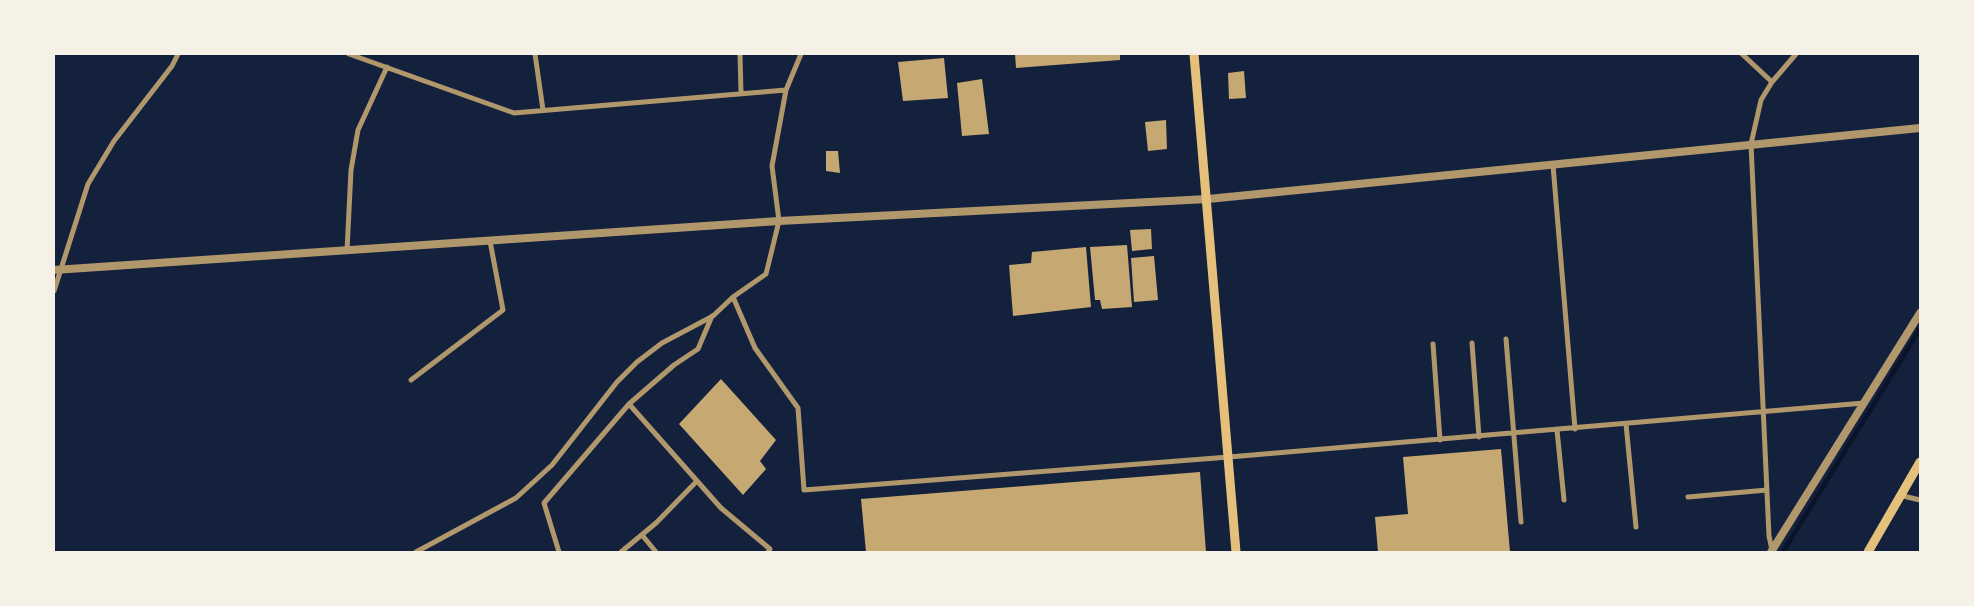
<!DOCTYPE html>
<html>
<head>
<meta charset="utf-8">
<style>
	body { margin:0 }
	#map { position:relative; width:1974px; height:606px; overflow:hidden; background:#14213d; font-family:Jost,sans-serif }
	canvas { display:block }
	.frame { position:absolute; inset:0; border:55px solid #f6f1e7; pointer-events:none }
</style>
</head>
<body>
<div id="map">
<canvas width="1974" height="606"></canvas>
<div class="frame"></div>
</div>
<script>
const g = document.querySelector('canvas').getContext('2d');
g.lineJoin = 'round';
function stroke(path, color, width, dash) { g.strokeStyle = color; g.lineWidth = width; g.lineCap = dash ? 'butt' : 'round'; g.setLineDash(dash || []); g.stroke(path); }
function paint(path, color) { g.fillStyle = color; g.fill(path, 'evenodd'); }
stroke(new Path2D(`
	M 1783,552 L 1920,329`), '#0b132b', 4.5);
paint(new Path2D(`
	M 1015,54 L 1120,54 L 1120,60 L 1016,68 Z
	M 944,58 L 948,98 L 903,101 L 898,62 Z
	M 1244,71 L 1246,98 L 1229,99 L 1228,73 Z
	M 982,79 L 989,134 L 962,136 L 957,83 Z
	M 1166,120 L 1167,149 L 1148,151 L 1145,122 Z
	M 826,151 L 838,151 L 840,173 L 826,171 Z
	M 1151,229 L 1152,249 L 1132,251 L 1130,230 Z
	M 1127,245 L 1132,307 L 1102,309 L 1100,300 L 1095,300 L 1090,247 Z
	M 1086,247 L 1091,307 L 1013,316 L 1009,265 L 1031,263 L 1032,252 Z
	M 1154,256 L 1158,300 L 1134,302 L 1131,258 Z
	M 721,379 L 776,440 L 760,461 L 766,469 L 743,495 L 679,424 Z
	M 1501,449 L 1510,552 L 1378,552 L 1375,517 L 1408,514 L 1403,457 Z
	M 1200,472 L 1206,552 L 866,552 L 861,499 Z`), '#c6a872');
stroke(new Path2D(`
	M 349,54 L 514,113 L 786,90
	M 535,54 L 543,110
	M 740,54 L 741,93
	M 1742,54 L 1772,82
	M 1553,165 L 1575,429
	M 347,251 L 351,170 L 358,130 L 387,67
	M 54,291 L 88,184 L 114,141 L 172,66 L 178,54
	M 733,297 L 755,348 L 798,408 L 804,490 L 1229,457 L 1864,403
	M 1506,339 L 1521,522
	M 1472,343 L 1479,437
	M 1433,344 L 1440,440
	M 411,380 L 503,310 L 490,241
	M 629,404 L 721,508 L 770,549 L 768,552
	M 1626,424 L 1636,527
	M 1557,430 L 1564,500
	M 1899,495 L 1920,500
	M 1688,497 L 1767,490
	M 642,535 L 656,552
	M 1772,550 L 1769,536 L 1751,144 L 1761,100 L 1772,82 L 1796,54
	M 416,552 L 516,498 L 552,465 L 617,382 L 637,362 L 662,343 L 713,316 L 733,297 L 766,274 L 779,221 L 772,166 L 786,90 L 801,54
	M 559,552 L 544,503 L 629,404 L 674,365 L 698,349 L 712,316
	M 621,552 L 656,523 L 696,482`), '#b1986c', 5);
stroke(new Path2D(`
	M 54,270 L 779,221 L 1208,199 L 1920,128
	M 1771,552 L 1920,313`), '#b1986c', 8);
stroke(new Path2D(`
	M 1194,54 L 1236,552
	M 1868,552 L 1920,462`), '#e5c07b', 9);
</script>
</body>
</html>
